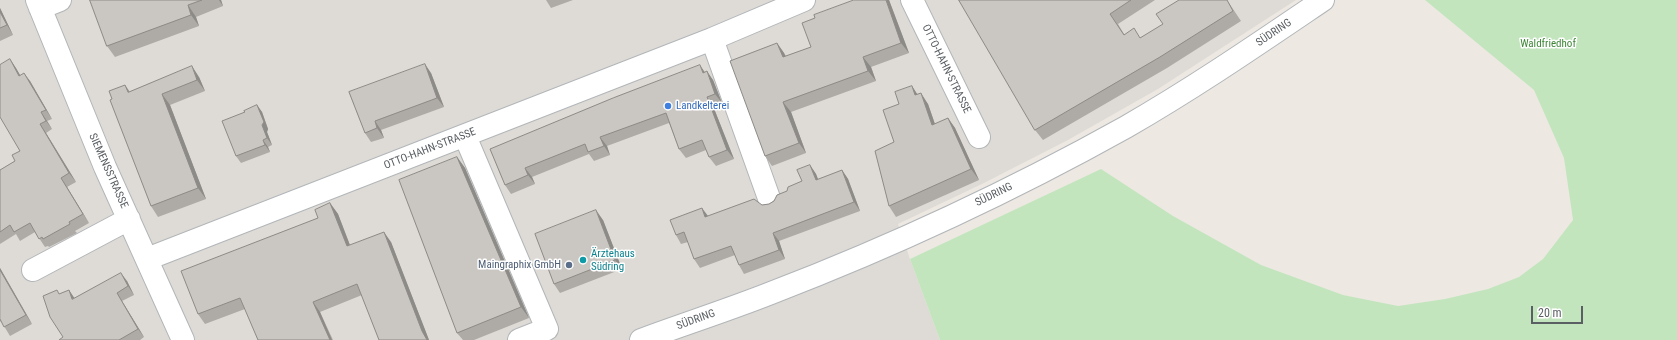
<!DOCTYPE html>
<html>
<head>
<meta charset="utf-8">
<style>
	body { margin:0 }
	#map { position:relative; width:1677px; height:340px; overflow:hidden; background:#ede9e2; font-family:"Roboto Condensed",sans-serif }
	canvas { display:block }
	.scale { position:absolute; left:1531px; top:306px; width:52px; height:18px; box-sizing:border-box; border:2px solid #5a5f63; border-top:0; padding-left:5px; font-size:12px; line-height:14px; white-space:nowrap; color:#5a5f63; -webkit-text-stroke:3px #fff; paint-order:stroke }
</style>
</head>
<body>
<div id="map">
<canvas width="1677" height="340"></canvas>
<div class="scale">20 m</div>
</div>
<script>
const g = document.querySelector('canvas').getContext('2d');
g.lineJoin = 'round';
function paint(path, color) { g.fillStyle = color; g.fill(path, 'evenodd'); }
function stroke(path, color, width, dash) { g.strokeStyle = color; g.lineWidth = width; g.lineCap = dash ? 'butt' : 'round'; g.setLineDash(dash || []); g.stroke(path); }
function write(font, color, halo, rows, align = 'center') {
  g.font = font + ' "Roboto Condensed",sans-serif'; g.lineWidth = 3; g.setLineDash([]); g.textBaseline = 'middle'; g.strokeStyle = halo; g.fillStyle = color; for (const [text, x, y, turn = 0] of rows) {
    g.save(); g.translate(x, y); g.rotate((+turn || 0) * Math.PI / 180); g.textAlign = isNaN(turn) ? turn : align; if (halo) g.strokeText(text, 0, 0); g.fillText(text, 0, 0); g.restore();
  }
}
paint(new Path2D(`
	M 0,0 L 1296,0 L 1158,89 L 1068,140 L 984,183 L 898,224 L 910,259 L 940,340 L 0,340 Z`), '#dedbd6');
paint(new Path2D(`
	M 1425,0 L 1677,0 L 1677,340 L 940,340 L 910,259 L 1101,169 L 1173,216 L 1261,265 L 1343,295 L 1398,306 L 1445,299 L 1488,289 L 1519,277 L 1543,259 L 1573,220 L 1564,158 L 1534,90 Z`), '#c3e5be');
const minor = new Path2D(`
	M 37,0 L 105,167 L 183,340
	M 912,0 L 979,137
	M 40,8 L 60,0
	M 712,39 L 770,201
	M 465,136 L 547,329 L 519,340
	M 147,259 L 712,39 L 804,0
	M 33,270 L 129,219
	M 641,340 C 684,324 728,310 771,293 C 891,247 1013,190 1126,127 C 1194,88 1258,44 1323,0`);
stroke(minor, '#b2b6b9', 24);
stroke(minor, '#fff', 22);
paint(new Path2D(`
	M 90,0 L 221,0 L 223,6 L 196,17 L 199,26 L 115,57 L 107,46 Z
	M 546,0 L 573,0 L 551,8 Z
	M 889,0 L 909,53 L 871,67 L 876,81 L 791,112 L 806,153 L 772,166 L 765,156 L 777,43 L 784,53 L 786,56 L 811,47 Z
	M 959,0 L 1155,0 L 1118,24 L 1124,34 L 1140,38 L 1227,0 L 1241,21 L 1167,68 L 1043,140 L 1035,130 Z
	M 0,8 L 13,35 L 0,41 Z
	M 10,59 L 20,75 L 30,81 L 52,119 L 47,121 L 52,129 L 46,133 L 76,182 L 67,187 L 89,223 L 75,231 L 77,233 L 49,247 L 48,246 L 45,247 L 35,232 L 20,241 L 16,234 L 0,244 L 0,170 L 15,161 L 20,151 Z
	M 705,72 L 713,80 L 722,103 L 713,106 L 734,159 L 716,166 L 709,157 L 706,150 L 686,158 L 679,149 L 669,123 L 607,146 L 610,155 L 594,161 L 589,154 L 532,177 L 535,184 L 511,194 L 505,185 L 490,149 Z
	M 431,73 L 444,107 L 381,130 L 384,138 L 371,142 L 365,133 L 349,92 Z
	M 199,77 L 205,91 L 170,105 L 206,199 L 158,217 L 151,206 L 112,99 L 125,85 L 130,92 Z
	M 912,86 L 917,94 L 928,104 L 935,124 L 948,118 L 955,128 L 979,180 L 896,217 L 889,206 L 899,104 Z
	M 257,105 L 262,112 L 268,129 L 267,132 L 272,145 L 268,147 L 270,152 L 241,163 L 236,156 L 245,112 Z
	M 457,157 L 465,168 L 529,318 L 474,340 L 463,340 L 457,333 Z
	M 810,165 L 816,174 L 818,180 L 842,170 L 848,179 L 860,211 L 779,241 L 785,259 L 744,274 L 739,265 L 735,255 L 700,268 L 694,259 L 688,242 L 681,244 L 676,235 L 708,217 L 762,205 L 769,204 L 787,191 L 802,181 Z
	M 330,203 L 338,214 L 350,245 L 391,242 L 429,340 L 379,340 L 362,295 L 320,312 L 333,340 L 258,340 L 245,309 L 205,324 L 198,314 L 318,218 Z
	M 603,220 L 622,269 L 560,293 L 554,284 Z
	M 0,268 L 32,324 L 10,336 L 1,321 L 0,322 Z
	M 127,281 L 134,295 L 122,301 L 144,337 L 140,340 L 59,340 L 63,337 L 60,294 L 69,290 L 74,298 Z`), '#aeaaa6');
paint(new Path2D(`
	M 219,0 L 221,0 L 223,6 Z
	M 886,0 L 889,0 L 909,53 L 901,43 Z
	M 188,5 L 196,17 L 199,26 L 191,15 Z
	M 0,8 L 13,35 L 7,25 L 0,12 Z
	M 777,43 L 784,53 L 790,68 L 783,57 Z
	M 863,57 L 871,67 L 876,81 L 868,71 Z
	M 10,59 L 16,68 L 25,84 L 19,76 Z
	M 425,64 L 431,73 L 444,107 L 437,98 Z
	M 700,65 L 706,74 L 703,73 Z
	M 192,66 L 199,77 L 205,91 L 197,80 Z
	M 707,71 L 713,80 L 722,103 L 715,94 Z
	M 24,73 L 30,81 L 52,119 L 46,110 Z
	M 125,85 L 132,96 L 128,92 Z
	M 912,86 L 919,97 L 915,95 Z
	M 921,93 L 928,104 L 939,136 L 932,125 Z
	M 162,94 L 170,105 L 206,199 L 198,188 Z
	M 707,97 L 713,106 L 734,159 L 727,150 Z
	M 783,102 L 791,112 L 806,153 L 799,143 Z
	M 257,105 L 262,112 L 268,129 L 267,132 L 272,145 L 267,138 L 262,125 Z
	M 41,112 L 47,121 L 52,129 L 46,121 Z
	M 948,118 L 955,128 L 979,180 L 971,169 Z
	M 375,121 L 381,130 L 384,138 L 377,128 Z
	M 40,124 L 46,133 L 76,182 L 69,173 Z
	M 600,137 L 607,146 L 610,155 L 604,146 Z
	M 263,140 L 268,147 L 270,152 L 265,145 Z
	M 457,157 L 465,168 L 529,318 L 521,307 Z
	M 810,165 L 816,174 L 822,189 L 816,180 Z
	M 525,168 L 532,177 L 535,184 L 528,175 Z
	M 842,170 L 848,179 L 860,211 L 854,202 Z
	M 61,178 L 67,187 L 89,223 L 83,214 Z
	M 330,203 L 338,214 L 354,256 L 347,246 Z
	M 702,208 L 708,216 L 711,226 L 705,217 Z
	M 596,210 L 603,220 L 622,269 L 615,260 Z
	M 384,232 L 391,242 L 429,340 L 427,340 L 422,331 Z
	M 773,233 L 779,241 L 785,259 L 779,250 Z
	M 0,268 L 32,324 L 26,315 L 0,270 Z
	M 121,273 L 127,281 L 134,295 L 128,286 Z
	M 69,290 L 75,299 L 72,299 Z
	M 117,293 L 122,301 L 144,337 L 138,329 Z
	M 313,302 L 320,312 L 332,340 L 330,340 Z`), '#8d8b87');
const building = new Path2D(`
	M 90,0 L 202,0 L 188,5 L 191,15 L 107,46 Z
	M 854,0 L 886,0 L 901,43 L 863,57 L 868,71 L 783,102 L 799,143 L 765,156 L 730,61 L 777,43 L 783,57 L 811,47 L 802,23 L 815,18 L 814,15 Z
	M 959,0 L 1131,0 L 1110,14 L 1124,35 L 1134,28 L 1140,38 L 1163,24 L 1156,14 L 1179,0 L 1227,0 L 1233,11 L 1160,57 L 1035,130 Z
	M 0,12 L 7,25 L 0,28 Z
	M 10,59 L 19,76 L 24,73 L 46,110 L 41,112 L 46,121 L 40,124 L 69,173 L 61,178 L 83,214 L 69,222 L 70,224 L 43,239 L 42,237 L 39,239 L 30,223 L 14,232 L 10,225 L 0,232 L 0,170 L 15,161 L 12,155 L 20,151 L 0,117 L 0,65 Z
	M 425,64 L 437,98 L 375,121 L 377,128 L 365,133 L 349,92 Z
	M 700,65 L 703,73 L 707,71 L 715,94 L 707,97 L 727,150 L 709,157 L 702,140 L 679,149 L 666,113 L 600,137 L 604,146 L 588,152 L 585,144 L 525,168 L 528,175 L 505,185 L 490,149 L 613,98 Z
	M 192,66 L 197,80 L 162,94 L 198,188 L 151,206 L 110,100 L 112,99 L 109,91 L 125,85 L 128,92 Z
	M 912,86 L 915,95 L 921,93 L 932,125 L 948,118 L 971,169 L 889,206 L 875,151 L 894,142 L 883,110 L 899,104 L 895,92 Z
	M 257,105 L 264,122 L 262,125 L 267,138 L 263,140 L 265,145 L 236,156 L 222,121 L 245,112 L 244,111 Z
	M 457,157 L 521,307 L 457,333 L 399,180 Z
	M 810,165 L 816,180 L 842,170 L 854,202 L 773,233 L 779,250 L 739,265 L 731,246 L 694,259 L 684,232 L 676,235 L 670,220 L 702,208 L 705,217 L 754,199 L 762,205 L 769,204 L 774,201 L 777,195 L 787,191 L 788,187 L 802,181 L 797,170 Z
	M 330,203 L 347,246 L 384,232 L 422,331 L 427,340 L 379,340 L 357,284 L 313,302 L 330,340 L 258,340 L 240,298 L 198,314 L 181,271 L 318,218 L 315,210 Z
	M 596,210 L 615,260 L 554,284 L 535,234 Z
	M 0,270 L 26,315 L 4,327 L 0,319 Z
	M 121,273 L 128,286 L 117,293 L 138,329 L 119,340 L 59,340 L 63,337 L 50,317 L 43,296 L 57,290 L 59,294 L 69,290 L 72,299 Z`);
paint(building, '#cac6c1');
stroke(building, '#8d8b87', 1);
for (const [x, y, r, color] of [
	[668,106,4,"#3f7fe0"],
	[583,260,4,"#0f9aa8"],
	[569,265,4,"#5c6f8a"]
]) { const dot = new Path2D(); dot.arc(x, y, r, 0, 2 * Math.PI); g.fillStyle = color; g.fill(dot); stroke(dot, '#fff', 1.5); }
write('11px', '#5a5f63', '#fff', [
	["SÜDRING",1274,33,-34],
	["OTTO-HAHN-STRASSE",946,69,64],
	["OTTO-HAHN-STRASSE",430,149,-21],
	["SIEMENSSTRASSE",108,171,66],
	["SÜDRING",994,195,-26],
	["SÜDRING",696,320,-20]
]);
write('11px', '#3d8635', '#fff', [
	["Waldfriedhof",1548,44]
]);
write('11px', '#366cbe', '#fff', [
	["Landkelterei",676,106]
], 'left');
write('11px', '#0d838f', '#fff', [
	["Ärztehaus",591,254],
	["Südring",591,267]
], 'left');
write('11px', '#4e5e75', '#fff', [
	["Maingraphix GmbH",561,265]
], 'right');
</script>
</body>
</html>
